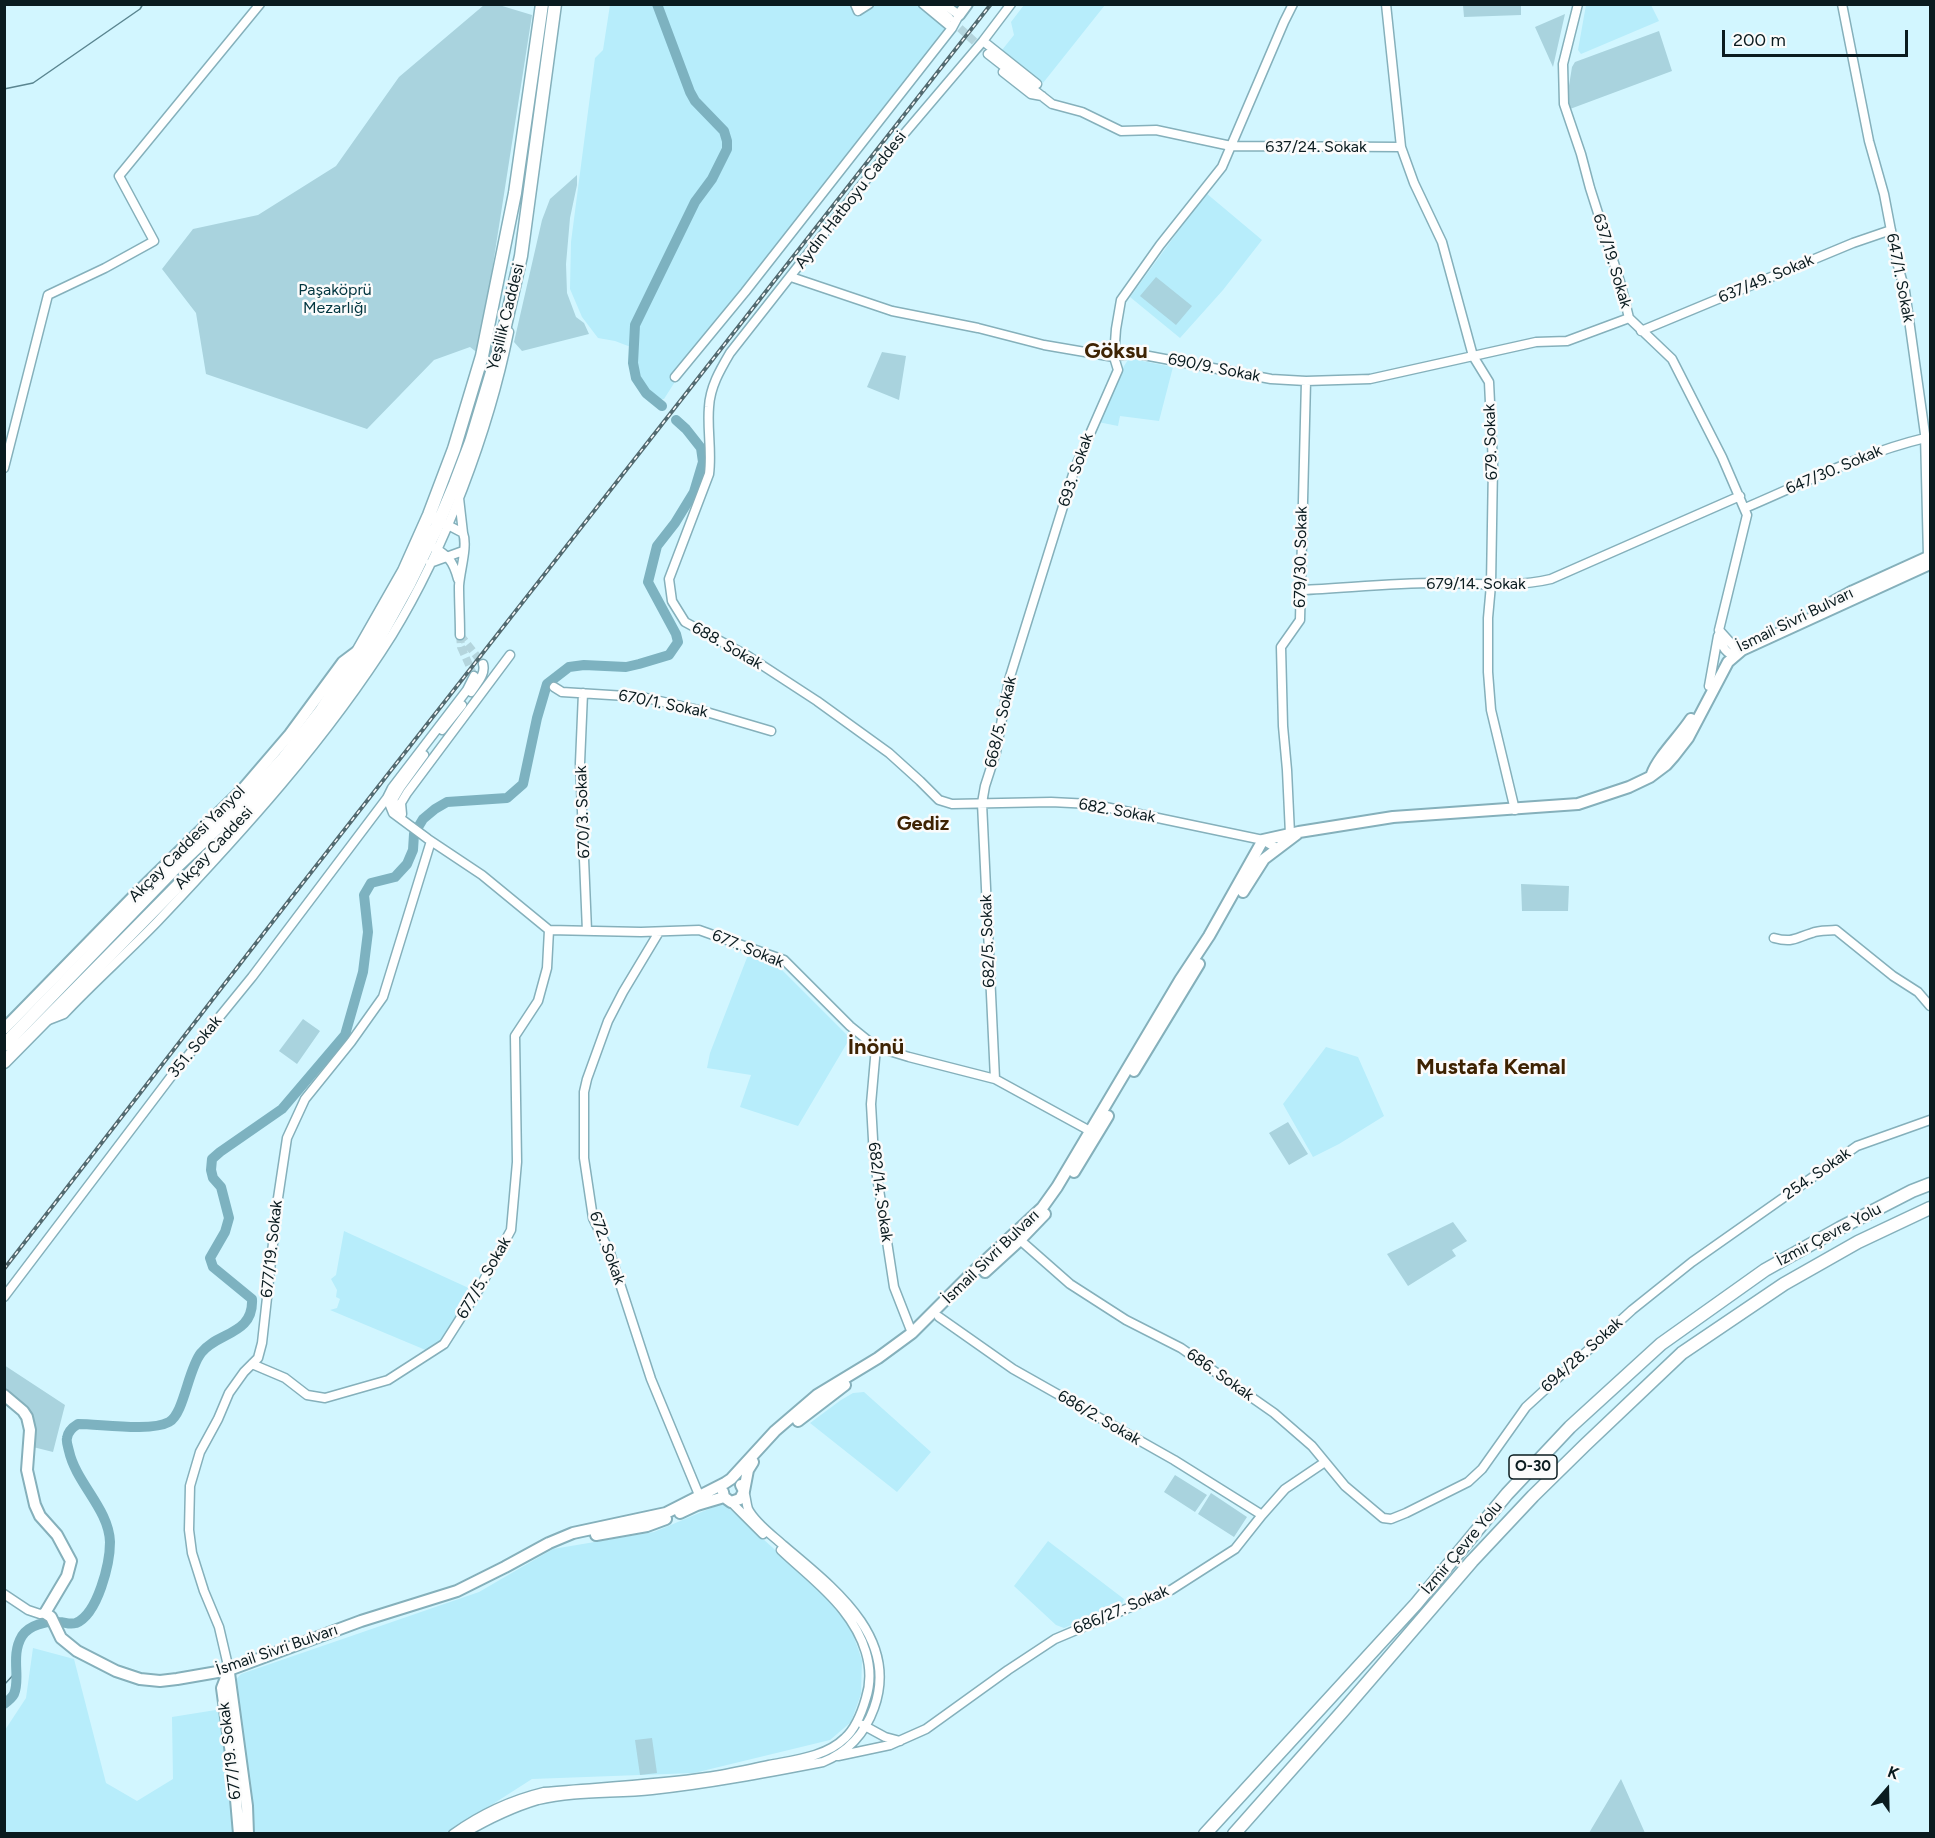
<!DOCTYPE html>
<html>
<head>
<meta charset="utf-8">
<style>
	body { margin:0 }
	#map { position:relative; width:1935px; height:1838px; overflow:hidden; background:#d2f6ff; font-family:Figtree,sans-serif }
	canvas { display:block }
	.frame { position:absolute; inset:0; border:6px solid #0a1b1f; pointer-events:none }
	.north { position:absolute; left:1857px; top:1760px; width:60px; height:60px; -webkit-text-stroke:4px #fbfbfb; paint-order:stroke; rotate:20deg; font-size:16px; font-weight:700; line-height:24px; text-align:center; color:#0a1b1f }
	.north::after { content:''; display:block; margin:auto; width:21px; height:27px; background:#0a1b1f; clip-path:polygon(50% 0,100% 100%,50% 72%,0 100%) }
	.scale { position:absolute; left:1722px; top:30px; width:186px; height:27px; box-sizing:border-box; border:3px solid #0a1b1f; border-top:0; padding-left:8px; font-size:18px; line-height:21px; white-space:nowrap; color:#0a1b1f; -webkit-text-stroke:4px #fbfbfb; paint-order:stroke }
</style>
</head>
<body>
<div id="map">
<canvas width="1935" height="1838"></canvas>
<div class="frame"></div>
<div class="north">K</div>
<div class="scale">200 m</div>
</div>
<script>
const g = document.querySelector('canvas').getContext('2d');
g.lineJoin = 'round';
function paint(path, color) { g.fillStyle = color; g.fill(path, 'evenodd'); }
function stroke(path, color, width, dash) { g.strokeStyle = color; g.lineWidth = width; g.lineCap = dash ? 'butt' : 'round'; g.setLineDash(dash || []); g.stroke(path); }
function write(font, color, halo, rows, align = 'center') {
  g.font = font + ' Figtree,sans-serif'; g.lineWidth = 5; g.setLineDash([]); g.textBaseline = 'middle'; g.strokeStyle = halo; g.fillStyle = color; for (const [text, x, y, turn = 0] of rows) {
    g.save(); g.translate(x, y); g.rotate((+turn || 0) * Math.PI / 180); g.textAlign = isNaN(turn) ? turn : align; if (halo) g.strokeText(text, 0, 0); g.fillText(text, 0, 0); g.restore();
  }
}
paint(new Path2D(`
	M 610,5 L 962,5 L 930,54 L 701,341 L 664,399 L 659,399 L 645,385 L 637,370 L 636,349 L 615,341 L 598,338 L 582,317 L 570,289 L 571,242 L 595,58 L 603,50 Z
	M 1024,5 L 1024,4 L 1105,5 L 1043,83 L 1002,50 L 1014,35 L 1011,22 Z
	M 1586,5 L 1651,5 L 1659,21 L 1581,54 L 1578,50 Z
	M 1206,193 L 1262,240 L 1223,290 L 1180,338 L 1130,297 Z
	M 1132,359 L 1173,367 L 1159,421 L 1120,416 L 1118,426 L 1098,422 L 1124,366 L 1128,360 Z
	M 748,955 L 779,967 L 850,1038 L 798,1126 L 740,1107 L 751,1075 L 707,1068 L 710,1053 Z
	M 1326,1047 L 1358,1057 L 1384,1116 L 1339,1144 L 1313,1157 L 1283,1104 Z
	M 344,1231 L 473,1290 L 444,1341 L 428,1351 L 330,1310 L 337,1308 L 340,1299 L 336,1297 L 337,1290 L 331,1279 L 336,1275 Z
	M 864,1392 L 931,1452 L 897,1492 L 810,1423 L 841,1400 L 853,1393 Z
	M 723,1503 L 822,1592 L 851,1629 L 862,1660 L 861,1694 L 851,1722 L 830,1740 L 694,1773 L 532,1779 L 446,1834 L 251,1833 L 233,1683 L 241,1674 L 479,1592 L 553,1549 L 654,1532 Z
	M 1048,1541 L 1124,1599 L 1122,1604 L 1064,1628 L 1056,1625 L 1014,1586 Z
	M 33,1648 L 74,1659 L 106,1783 L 137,1801 L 173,1779 L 172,1717 L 222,1709 L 227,1747 L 233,1833 L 5,1834 L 5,1730 L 26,1698 Z`), '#b7edfb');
paint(new Path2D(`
	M 484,5 L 499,5 L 532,15 L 479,354 L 470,347 L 434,360 L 367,429 L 206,374 L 196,313 L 162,269 L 193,229 L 258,215 L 336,166 L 399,77 Z
	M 1463,5 L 1521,5 L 1521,15 L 1464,17 Z
	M 1565,14 L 1553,67 L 1535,27 Z
	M 1659,31 L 1672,71 L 1570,109 L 1567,98 L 1572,67 L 1575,62 Z
	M 577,175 L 577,185 L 570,218 L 566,264 L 567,293 L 576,317 L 584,323 L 589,334 L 522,351 L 514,342 L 542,220 L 550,199 Z
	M 1156,277 L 1192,306 L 1176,325 L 1140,296 Z
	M 882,352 L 906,356 L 899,400 L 867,387 Z
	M 1521,884 L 1569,886 L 1568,911 L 1522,911 Z
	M 303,1019 L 320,1031 L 297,1064 L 279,1051 Z
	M 1288,1122 L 1308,1154 L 1289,1165 L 1269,1133 Z
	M 1453,1222 L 1467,1241 L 1452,1250 L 1456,1256 L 1408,1286 L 1387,1254 Z
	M 4,1365 L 65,1405 L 53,1452 L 33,1447 L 34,1434 L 5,1391 Z
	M 1175,1475 L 1207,1495 L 1195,1512 L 1164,1492 Z
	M 1211,1493 L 1247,1517 L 1234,1537 L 1198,1514 Z
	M 652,1738 L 657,1773 L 640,1775 L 635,1740 Z
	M 1621,1779 L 1645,1833 L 1589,1833 Z`), '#a9d3de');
stroke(new Path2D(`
	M 4,89 L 33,83 L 140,9 L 143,4
	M 4,1685 L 15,1673`), '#5a8590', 1.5);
stroke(new Path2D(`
	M 657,4 L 690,92 L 695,101 L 724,131 L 727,141 L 727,149 L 712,179 L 695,202 L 635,325 L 633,363 L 636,378 L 646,393 L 662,406
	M 4,1704 C 8,1701 12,1698 14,1694 C 21,1678 10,1656 22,1636 C 29,1625 46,1621 59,1622 C 65,1622 69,1625 76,1623 C 98,1614 110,1563 110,1542 C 109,1509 76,1483 69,1451 C 68,1447 66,1441 67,1438 C 68,1431 73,1427 78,1424 C 100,1424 151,1432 169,1422 C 184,1414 188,1369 201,1353 C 217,1332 254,1335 252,1299 L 213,1267 L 210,1258 L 225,1232 L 229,1218 L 221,1187 L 213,1178 L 211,1170 L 212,1159 L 220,1152 L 282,1109 L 345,1035 L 363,972 L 368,932 L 364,895 L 371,883 L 395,877 L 407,864 L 413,850 L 414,834 L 423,819 L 435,809 L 447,802 L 507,798 L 523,784 L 537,718 L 547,684 L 569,667 L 584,665 L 626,667 L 639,664 L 669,655 L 678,642 L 676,634 L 648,582 L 657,546 L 675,523 L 694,492 L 703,462 L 701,448 L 686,429 L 676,420`), '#7db2c0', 10);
stroke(new Path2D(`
	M 951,20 L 988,54
	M 460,635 L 461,647 L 474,676
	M 460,635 L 483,664`), '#b4d5dd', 8, [8, 4]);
const minor = new Path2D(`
	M 855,4 L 858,11 L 869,4
	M 923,4 L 952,28
	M 1011,4 L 983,41 L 876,167 L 730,353 C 720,370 710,387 709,407 C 707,429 712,451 709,474 L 669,579 L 672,601 L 685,622 L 748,656 L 817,701 L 889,753 L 920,781 L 939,800 L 952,804 L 1051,802 L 1091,804 L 1263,840 L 1278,849
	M 1386,4 L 1401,147 L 1414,183 L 1442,242 L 1473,356 L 1489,382 L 1493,465 L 1491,585 L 1488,618 L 1488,672 L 1491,710 L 1515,810
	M 1578,4 L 1563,64 L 1564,104 L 1581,154 L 1590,188 L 1621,285 L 1629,318 L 1672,359 L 1722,457 L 1747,515 L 1719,630 C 1721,642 1722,652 1735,656 L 1736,649 L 1719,630
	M 1842,4 L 1869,141 L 1884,194 L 1897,262 L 1905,291 L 1925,434 L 1928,557
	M 935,7 L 949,18
	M 983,41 L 1037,84
	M 988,54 L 1052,104 L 1082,112 L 1121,131 L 1156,130 L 1231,146 L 1401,147
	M 1003,72 L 1031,94 L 1042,96
	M 791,277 L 892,311 L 978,328 L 1044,345 L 1114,357 L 1133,353 L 1271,379 L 1306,381 L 1370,379 L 1536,342 L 1567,341 L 1629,318
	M 1641,331 L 1853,243 L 1891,230
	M 675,377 L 745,292 L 952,28 L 959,15 L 944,4
	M 4,468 L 48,295 L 105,268 L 154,241 L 119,176 L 260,4
	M 459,498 L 463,533
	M 1745,508 C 1804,483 1862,453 1925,438
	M 442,522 L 463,533 C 468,546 460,570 459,586 C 459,602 460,618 460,635
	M 432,546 C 448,556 453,560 458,579
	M 430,563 L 463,551
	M 1301,590 C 1346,588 1391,583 1436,583 C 1475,583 1513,588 1551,579 L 1740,496
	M 474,676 L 467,690 L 392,788 L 387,798 L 393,813 L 428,839 L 482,875 L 549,930 L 641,932 L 699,930 L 784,960 L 850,1026 L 876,1047 L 909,1057 L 995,1079 L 1090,1131
	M 1709,686 L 1718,636
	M 554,687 L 562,692 L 642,697 L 703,711 L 771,731
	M 471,692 C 477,683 486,674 483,664
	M 583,693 L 580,763 L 587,931
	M 442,730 L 462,705
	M 400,812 L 393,800 L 400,788 L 424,755
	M 402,814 L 401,803 L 407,793 L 510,655
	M 1290,834 L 1287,770 L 1283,726 L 1281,647 L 1300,620 L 1306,381
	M 659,932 L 623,992 L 608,1021 L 587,1079 L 584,1092 L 584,1158 L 593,1218 L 610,1253 L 651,1379 L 699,1495
	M 1774,938 C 1793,943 1795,938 1812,933 C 1819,930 1828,931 1836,930 L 1893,976 L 1918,992 L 1930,1006
	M 46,1021 L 64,1014 C 94,982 127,953 157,922 C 242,832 326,740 392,635 C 445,549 489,431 509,332
	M 876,1047 L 871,1104 L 874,1157 L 894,1287 L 912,1333
	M 995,1079 L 982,803 L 985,786 L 996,752 L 1009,680 L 1075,468 L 1118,370 L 1114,357 L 1116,329 L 1121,300 L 1160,245 L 1222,167 L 1284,22 L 1293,4
	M 1020,1240 L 1070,1284 L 1126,1320 L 1181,1348 L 1274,1413 L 1312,1446 L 1345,1486 L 1383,1518 L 1391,1519 L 1406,1513 L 1468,1482 L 1482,1469 L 1526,1407 L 1632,1310 L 1692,1262 L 1857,1146 L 1930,1120
	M 4,1297 L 173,1074 L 252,977 L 387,798
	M 939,1317 L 1013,1369 L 1174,1460 L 1262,1515
	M 252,1364 L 285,1378 L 307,1395 L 325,1398 L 388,1380 L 444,1344 L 479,1289 L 511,1230 L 517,1162 L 515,1036 L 538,1001 L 547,968 L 549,930
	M 731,1502 L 763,1534
	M 4,1594 L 28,1610 L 40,1614 L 45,1613
	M 229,1670 L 219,1627 L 204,1591 L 192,1553 L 189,1530 L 190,1486 L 200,1452 L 218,1419 L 229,1393 L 244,1372 L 258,1358 L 262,1343 L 278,1198 L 287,1138 L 305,1099 L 351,1042 L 383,997 L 431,841
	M 863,1725 L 885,1737 L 900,1741
	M 838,1756 L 890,1745 L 926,1729 L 1008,1670 L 1055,1639 L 1171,1590 L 1235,1549 L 1262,1515 L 1285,1489 L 1325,1462
	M 453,1834 C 481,1814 511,1800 544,1792 C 598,1787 653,1785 707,1777 C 728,1774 749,1769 769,1765 C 794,1760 826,1757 845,1738 C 856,1728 862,1712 866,1698 C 876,1667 863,1635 843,1610 C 826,1588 802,1570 781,1550
	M 463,1834 C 487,1820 511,1808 538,1800 C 575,1791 614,1794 652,1790 C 709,1784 766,1773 823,1762 C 848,1752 865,1733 874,1708 C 900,1636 831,1586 783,1545 C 772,1535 755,1523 748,1509 C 746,1503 746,1496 744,1491`);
const major = new Path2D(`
	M 959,15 L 967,4
	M 1833,602 L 1853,591 L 1930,556
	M 1652,774 C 1658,757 1680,736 1691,719
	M 1243,892 L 1264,859 L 1297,834
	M 4,1029 L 137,893 L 242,790 L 290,734 L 343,662 L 359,650
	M 1134,1071 L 1199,964
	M 1074,1172 L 1108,1116
	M 985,1272 L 1020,1240 L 1045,1214
	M 4,1395 L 23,1411 L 27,1417 L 30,1430 L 27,1470 L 35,1505 L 40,1516 L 57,1535 L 71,1561 L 67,1576 L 45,1613 L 51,1617 L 61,1638 L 77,1651 L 116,1671 L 140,1679 L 160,1681 L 177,1679 L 229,1670 L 361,1621 L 457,1591 L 505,1567 L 549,1543 L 573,1533 L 666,1513 L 725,1483 L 731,1479 L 775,1431 L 817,1395 L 878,1358 L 912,1333 L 971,1274 L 1042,1208 L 1057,1187 L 1180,980 L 1209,936 L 1263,840 L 1299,832 L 1393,817 L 1578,804 L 1629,787 L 1650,777 L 1666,765 L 1674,756 L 1688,738 L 1728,662 L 1742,650 L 1930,564
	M 798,1421 L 845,1385
	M 744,1491 L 748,1470 L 753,1462
	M 723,1492 L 724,1497 L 731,1502 L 740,1499 L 744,1491 L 741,1485
	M 680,1513 L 697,1505 L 724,1497
	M 596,1535 L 647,1526 L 666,1519
	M 229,1670 L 222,1688 L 234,1776 L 239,1834
	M 229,1673 L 247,1806 L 248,1834`);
const highway = new Path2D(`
	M 4,1045 L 172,871 L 236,810 L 284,758 L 321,711 L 351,664 L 404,571 L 429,515 L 454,449 L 482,356 L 515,193 L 542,4
	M 4,1062 L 218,845 L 297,758 L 342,697 L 372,651 L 409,584 L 436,529 L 455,484 L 471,442 L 502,339 L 521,256 L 555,4
	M 1205,1834 L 1416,1604 L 1507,1494 L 1570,1427 L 1661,1344 L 1765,1270 L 1840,1228 L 1912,1191 L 1930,1184
	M 1234,1834 L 1342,1712 L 1472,1561 L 1533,1496 L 1585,1445 L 1682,1353 L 1784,1284 L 1858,1242 L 1930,1208`);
stroke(minor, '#85b0bb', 11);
stroke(major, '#85b0bb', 14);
stroke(highway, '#85b0bb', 15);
stroke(minor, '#fff', 8);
stroke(major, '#fff', 10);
stroke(highway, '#fff', 12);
const rail = new Path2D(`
	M 4,1269 L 291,898 L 991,4`);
stroke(rail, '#526a70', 4);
stroke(rail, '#fbfbfb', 1.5, [4.5]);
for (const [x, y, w] of [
	[1533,1467,48]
]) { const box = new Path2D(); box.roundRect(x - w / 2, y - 12, w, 24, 4.5); g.fillStyle = '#fbfbfb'; g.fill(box); stroke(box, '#0a1b1f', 1.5); }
write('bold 15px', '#0a1b1f', null, [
	["O-30",1533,1467]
]);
write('16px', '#0a1b1f', '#fbfbfb', [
	["637/24. Sokak",1316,147],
	["Aydın Hatboyu Caddesi",851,200,-52],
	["637/19. Sokak",1612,261,73],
	["647/1. Sokak",1900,278,79],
	["637/49. Sokak",1766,279,-23],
	["Yeşillik Caddesi",506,317,-76],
	["690/9. Sokak",1214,368,11],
	["679. Sokak",1491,442,-92],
	["693. Sokak",1076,470,-71],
	["647/30. Sokak",1834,470,-23],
	["679/30. Sokak",1301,557,-89],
	["679/14. Sokak",1476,584],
	["İsmail Sivri Bulvarı",1795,620,-26],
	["688. Sokak",727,646,30],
	["670/1. Sokak",663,704,11],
	["668/5. Sokak",1001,722,-77],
	["682. Sokak",1117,811,10],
	["670/3. Sokak",583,812,-92],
	["Akçay Caddesi Yanyol",187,844,-45],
	["Akçay Caddesi",214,848,-47],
	["682/5. Sokak",988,941,-92],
	["677. Sokak",748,949,22],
	["351. Sokak",195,1047,-51],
	["254. Sokak",1817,1174,-35],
	["682/14. Sokak",880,1192,82],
	["İzmir Çevre Yolu",1829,1235,-28],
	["672. Sokak",607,1248,70],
	["677/19. Sokak",272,1249,-84],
	["İsmail Sivri Bulvarı",991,1257,-44],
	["677/5. Sokak",484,1278,-60],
	["694/28. Sokak",1582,1355,-42],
	["686. Sokak",1220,1375,35],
	["686/2. Sokak",1099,1418,30],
	["İzmir Çevre Yolu",1462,1548,-50],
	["686/27. Sokak",1121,1610,-23],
	["İsmail Sivri Bulvarı",277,1650,-19],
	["677/19. Sokak",230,1751,-97]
]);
write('16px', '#00353f', '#fbfbfb', [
	["Paşaköprü",335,290],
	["Mezarlığı",335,308]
]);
write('bold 20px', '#3e2303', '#fbfbfb', [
	["Gediz",923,824]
]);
write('bold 22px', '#3e2303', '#fbfbfb', [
	["Göksu",1116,352],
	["İnönü",876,1048],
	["Mustafa Kemal",1491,1068]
]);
</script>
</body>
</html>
